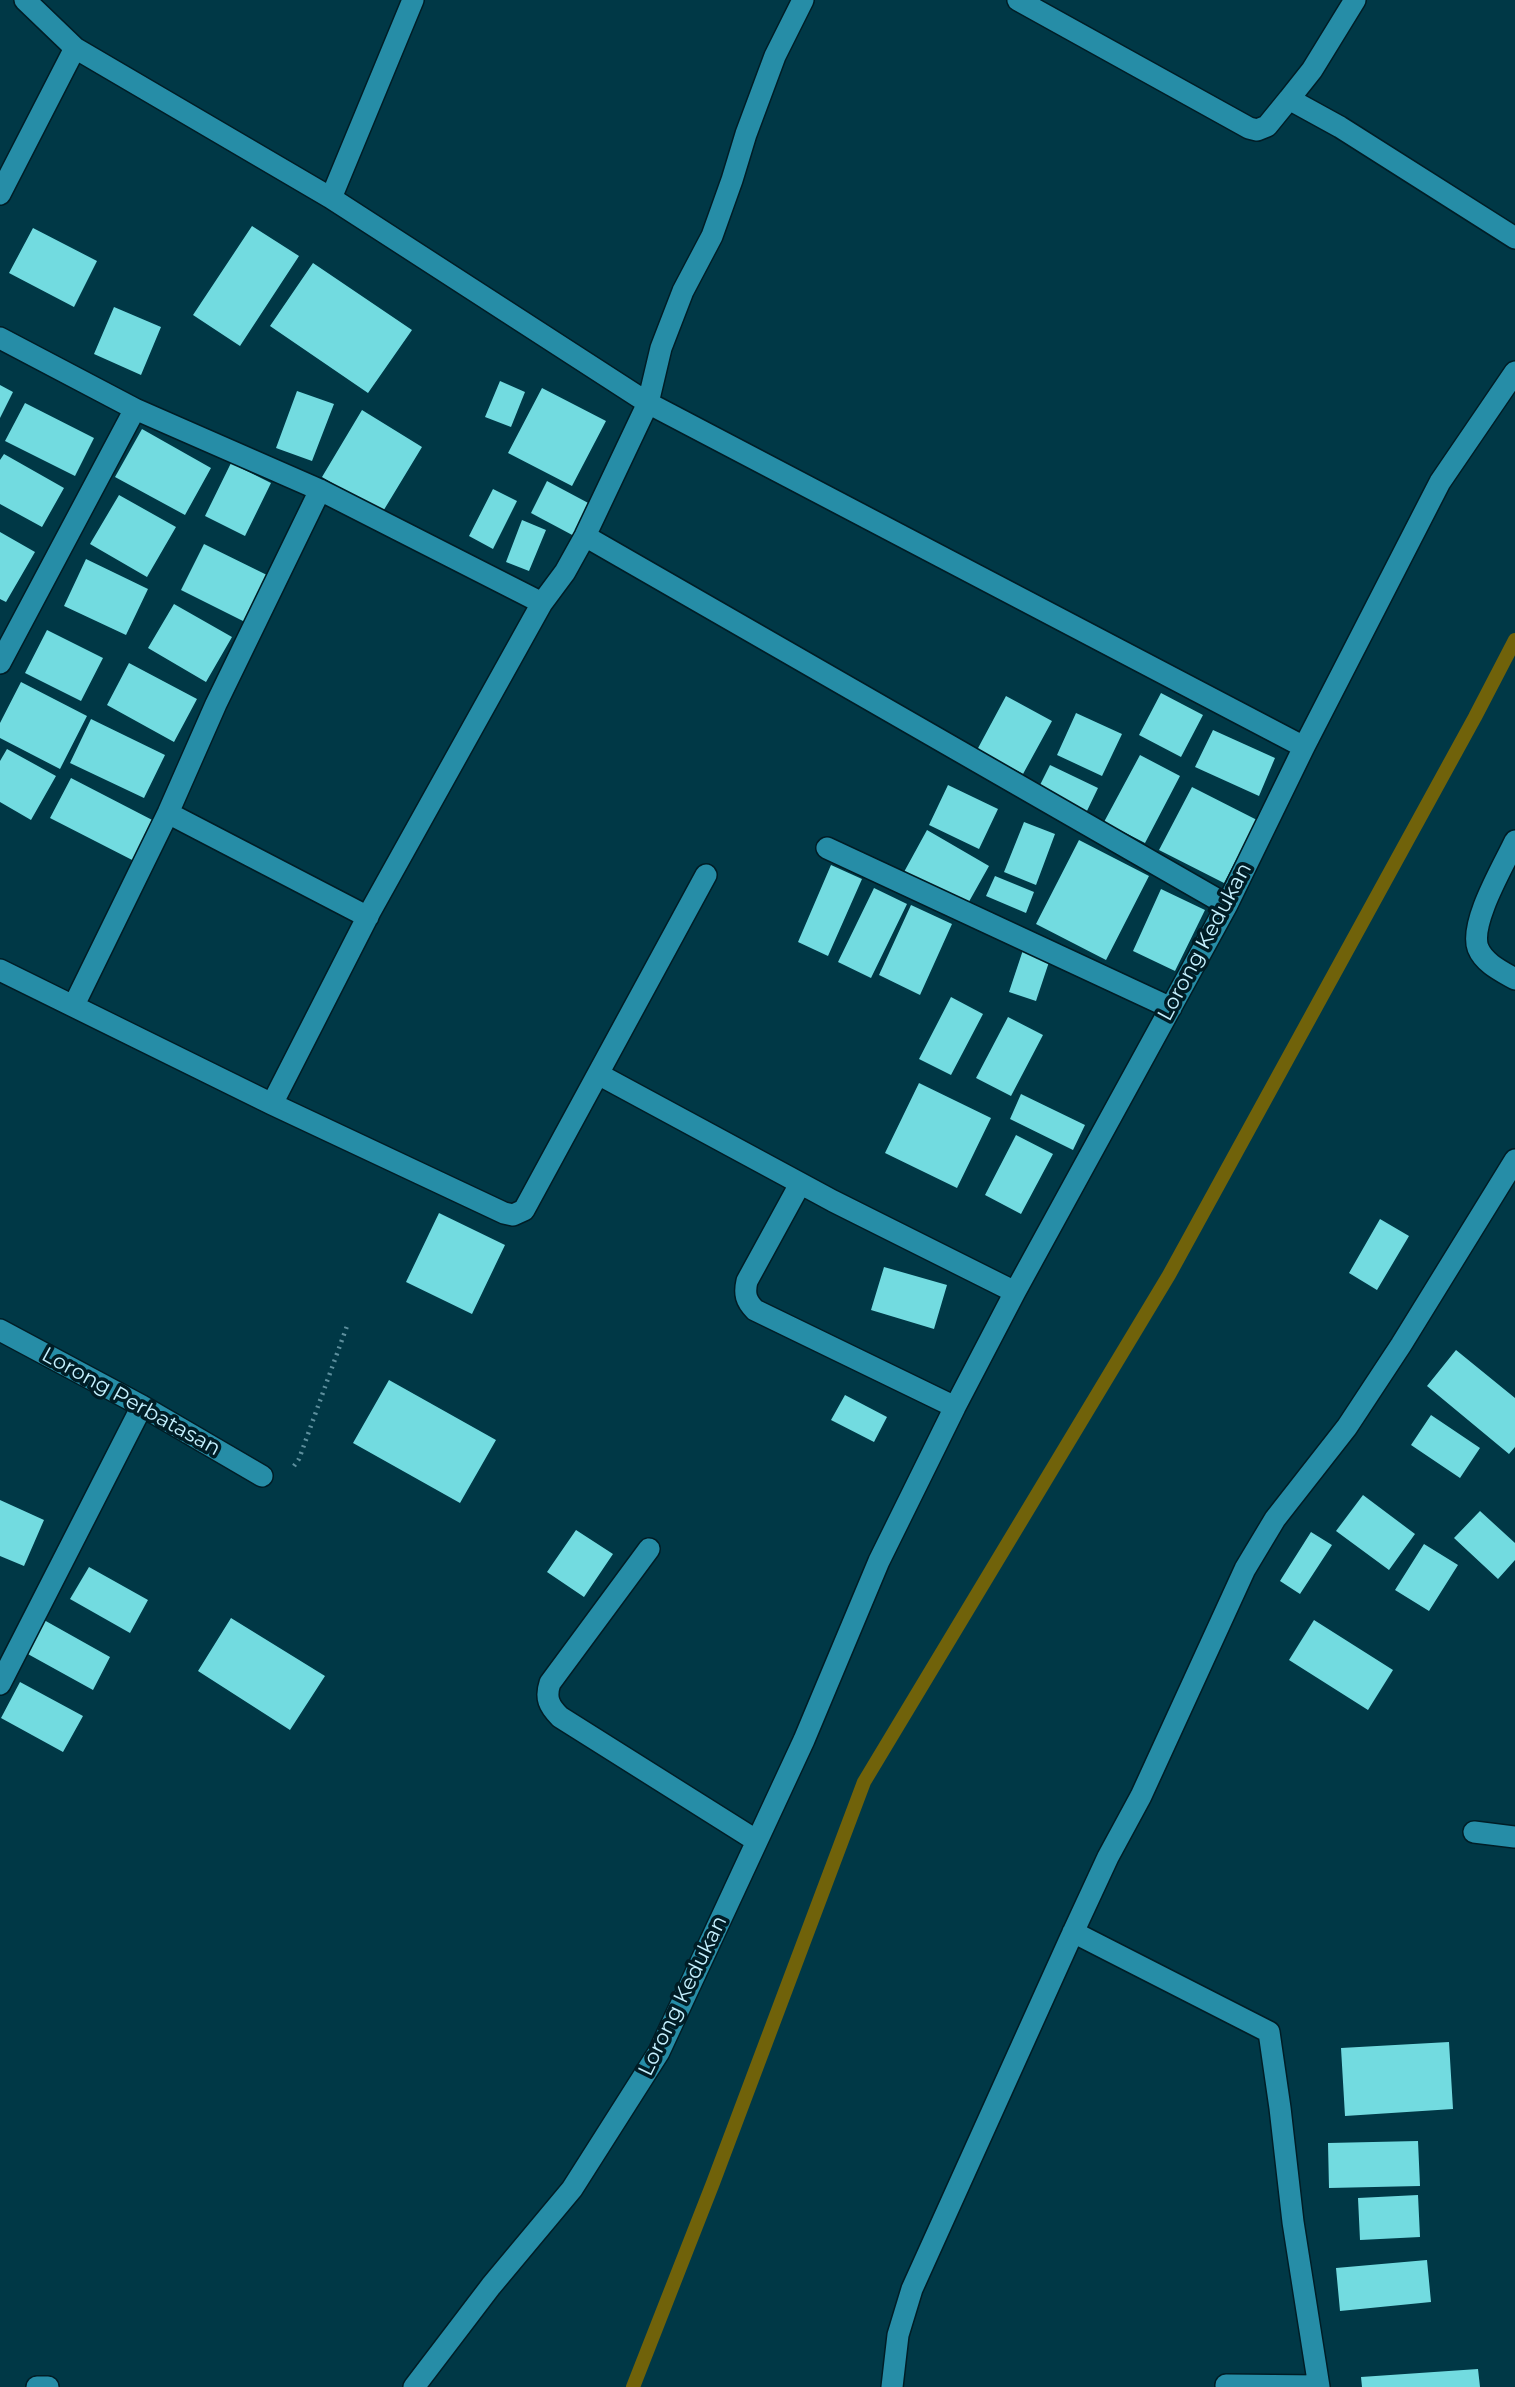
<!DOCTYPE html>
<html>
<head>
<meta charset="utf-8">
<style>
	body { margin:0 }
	canvas { display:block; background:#003846 }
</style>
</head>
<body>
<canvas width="1515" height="2387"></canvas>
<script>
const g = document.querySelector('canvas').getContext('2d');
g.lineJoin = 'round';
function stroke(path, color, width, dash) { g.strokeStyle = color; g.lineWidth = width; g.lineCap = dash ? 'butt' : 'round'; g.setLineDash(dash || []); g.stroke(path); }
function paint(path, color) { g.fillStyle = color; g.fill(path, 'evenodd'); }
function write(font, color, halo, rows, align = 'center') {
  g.font = font + ' Montserrat,sans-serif'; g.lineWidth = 7; g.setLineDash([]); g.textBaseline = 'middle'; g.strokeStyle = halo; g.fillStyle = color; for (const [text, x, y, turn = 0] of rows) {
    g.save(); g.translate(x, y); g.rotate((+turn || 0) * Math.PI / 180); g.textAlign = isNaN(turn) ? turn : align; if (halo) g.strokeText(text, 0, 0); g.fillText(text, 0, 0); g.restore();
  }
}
stroke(new Path2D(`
	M 633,2387 L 713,2183 L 864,1782 L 1169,1275 L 1475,717 L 1515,640`), '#70620a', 14);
paint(new Path2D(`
	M 252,226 L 299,256 L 240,346 L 193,315 Z
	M 33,228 L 97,261 L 74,307 L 9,273 Z
	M 313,263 L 412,330 L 368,393 L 270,326 Z
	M 114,307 L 161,327 L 141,375 L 94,354 Z
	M 500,381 L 525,392 L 511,427 L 485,417 Z
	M 0,385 L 13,392 L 0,418 Z
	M 542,388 L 606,421 L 572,486 L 508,453 Z
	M 297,391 L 334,404 L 312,461 L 276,448 Z
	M 25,403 L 94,438 L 75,476 L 5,441 Z
	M 362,410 L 422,447 L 382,513 L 322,477 Z
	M 142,429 L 211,468 L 185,515 L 115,477 Z
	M 4,454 L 64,488 L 42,527 L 0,504 L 0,460 Z
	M 231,463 L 271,483 L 245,536 L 205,516 Z
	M 547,481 L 592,505 L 576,537 L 531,513 Z
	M 493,489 L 517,501 L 493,549 L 469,536 Z
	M 119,495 L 176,527 L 147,577 L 90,544 Z
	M 522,520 L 546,530 L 529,571 L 506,562 Z
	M 0,532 L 35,552 L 6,602 L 0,599 Z
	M 204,544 L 271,577 L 249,624 L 181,590 Z
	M 86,559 L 148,589 L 126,635 L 64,606 Z
	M 174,604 L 232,637 L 206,682 L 148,648 Z
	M 47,630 L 103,658 L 81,701 L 25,673 Z
	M 129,663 L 197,699 L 174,742 L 107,705 Z
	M 21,682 L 87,716 L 60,769 L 0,738 L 0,723 Z
	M 1161,693 L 1203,715 L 1181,757 L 1139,735 Z
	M 1006,696 L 1052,721 L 1023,774 L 977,750 Z
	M 1076,713 L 1122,734 L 1102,776 L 1057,755 Z
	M 91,719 L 165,755 L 144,798 L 70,763 Z
	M 1213,730 L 1275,758 L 1259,796 L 1195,767 Z
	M 7,749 L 56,776 L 31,820 L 0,802 L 0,761 Z
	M 1140,755 L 1180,776 L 1145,843 L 1104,822 Z
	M 1050,765 L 1098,788 L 1086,813 L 1038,789 Z
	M 71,778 L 160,824 L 140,864 L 50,818 Z
	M 948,785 L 998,809 L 979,849 L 929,825 Z
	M 1192,787 L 1257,820 L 1224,883 L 1159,850 Z
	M 1024,822 L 1055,834 L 1036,885 L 1004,872 Z
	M 927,830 L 989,866 L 966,907 L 904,872 Z
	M 1079,840 L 1149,876 L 1106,960 L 1036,924 Z
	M 831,865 L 862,879 L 828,956 L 798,942 Z
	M 995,876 L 1034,892 L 1026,913 L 986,896 Z
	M 874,888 L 907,904 L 871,978 L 838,962 Z
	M 1161,889 L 1205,910 L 1175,971 L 1133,951 Z
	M 911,905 L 952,924 L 920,995 L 879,975 Z
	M 1024,947 L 1051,956 L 1036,1001 L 1009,992 Z
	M 951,997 L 983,1014 L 951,1075 L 919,1059 Z
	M 1008,1017 L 1043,1035 L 1011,1096 L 976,1078 Z
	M 919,1083 L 991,1118 L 957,1188 L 885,1153 Z
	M 1021,1094 L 1085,1125 L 1073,1150 L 1010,1119 Z
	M 1016,1135 L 1053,1154 L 1021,1214 L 985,1195 Z
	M 439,1213 L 505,1245 L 472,1314 L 406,1282 Z
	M 1380,1219 L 1409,1236 L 1377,1290 L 1349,1273 Z
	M 884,1267 L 947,1285 L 934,1329 L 871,1310 Z
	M 1456,1350 L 1515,1398 L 1515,1447 L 1509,1454 L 1427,1386 Z
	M 389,1380 L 496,1440 L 460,1503 L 353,1443 Z
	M 845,1395 L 887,1417 L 874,1442 L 831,1420 Z
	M 1431,1415 L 1480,1448 L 1460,1478 L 1411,1445 Z
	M 1363,1495 L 1415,1534 L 1389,1570 L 1336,1531 Z
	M 0,1500 L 44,1520 L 24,1566 L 0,1556 Z
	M 1480,1511 L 1515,1543 L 1515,1560 L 1498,1579 L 1454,1538 Z
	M 576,1530 L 613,1554 L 584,1597 L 547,1572 Z
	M 1311,1532 L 1332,1545 L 1300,1594 L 1280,1581 Z
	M 1424,1544 L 1458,1565 L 1429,1611 L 1395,1590 Z
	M 89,1567 L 148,1600 L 130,1633 L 70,1599 Z
	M 231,1618 L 325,1676 L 290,1730 L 198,1671 Z
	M 44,1620 L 110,1657 L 93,1690 L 26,1653 Z
	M 1314,1620 L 1393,1670 L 1368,1710 L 1289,1660 Z
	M 20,1682 L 83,1716 L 63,1752 L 1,1718 Z
	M 1449,2042 L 1453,2109 L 1345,2116 L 1341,2048 Z
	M 1418,2141 L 1420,2186 L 1329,2188 L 1328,2143 Z
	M 1418,2195 L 1420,2237 L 1360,2240 L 1358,2198 Z
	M 1427,2260 L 1431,2302 L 1340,2311 L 1336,2268 Z
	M 1478,2369 L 1480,2387 L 1362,2387 L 1361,2377 Z`), '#72dbe0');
const minor = new Path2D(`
	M 25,0 L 75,48 L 331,198 L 648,403 L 1304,747
	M 1018,0 L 1249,128 L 1257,130 L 1267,126 L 1289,99
	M 1355,0 L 1312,70 L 1289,99 L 1340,127 L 1515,238
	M 0,194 L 75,48
	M 331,198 L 413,0
	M 0,338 L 135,409
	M 585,536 L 1227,905
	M 0,663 L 135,409 L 320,490 L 542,603
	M 168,813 L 368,917
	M 1515,841 C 1504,865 1469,923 1478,948 C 1484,963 1501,971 1515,979
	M 827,848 L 1171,1008
	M 0,970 L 272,1104 L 504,1213 L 513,1215 L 524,1210 L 706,875
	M 74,1005 L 168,813 L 216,704 L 320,490
	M 598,1074 L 833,1201 L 1015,1292
	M 272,1104 L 370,912 L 542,603 L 565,572 L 585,536 L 648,403 L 661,348 L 683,291 L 712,236 L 732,180 L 746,134 L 775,56 L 803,0
	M 800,1184 L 747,1281 C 744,1294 746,1301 755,1310 L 955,1407
	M 0,1330 L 142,1406 L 262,1476
	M 649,1549 L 550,1683 C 545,1698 549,1706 560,1717 L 757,1841
	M 0,1684 L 142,1406
	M 1474,1832 L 1515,1837
	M 1073,1932 L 1269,2032 L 1280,2108 L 1293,2222 L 1319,2387
	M 1226,2385 L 1319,2386
	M 37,2387 L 48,2387
	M 414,2387 L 491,2286 L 572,2189 L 659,2052 L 804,1740 L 879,1561 L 955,1407 L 1015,1292 L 1227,905 L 1304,747 L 1440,482 L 1515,372
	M 892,2387 L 898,2335 L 912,2289 L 1070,1939 L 1108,1857 L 1141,1796 L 1245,1569 L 1275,1519 L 1347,1427 L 1401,1345 L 1515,1160`);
stroke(minor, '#001d26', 24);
stroke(new Path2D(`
	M 294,1466 L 299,1459 L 347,1326`), '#5d8f9d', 4.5, [2, 5]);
stroke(minor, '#268da7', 21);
write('21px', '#c5f1ff', '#001d26', [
	["Lorong Kedukan",1205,942,-62],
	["Lorong Perbatasan",131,1402,29],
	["Lorong Kedukan",683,1996,-64]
]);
</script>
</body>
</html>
